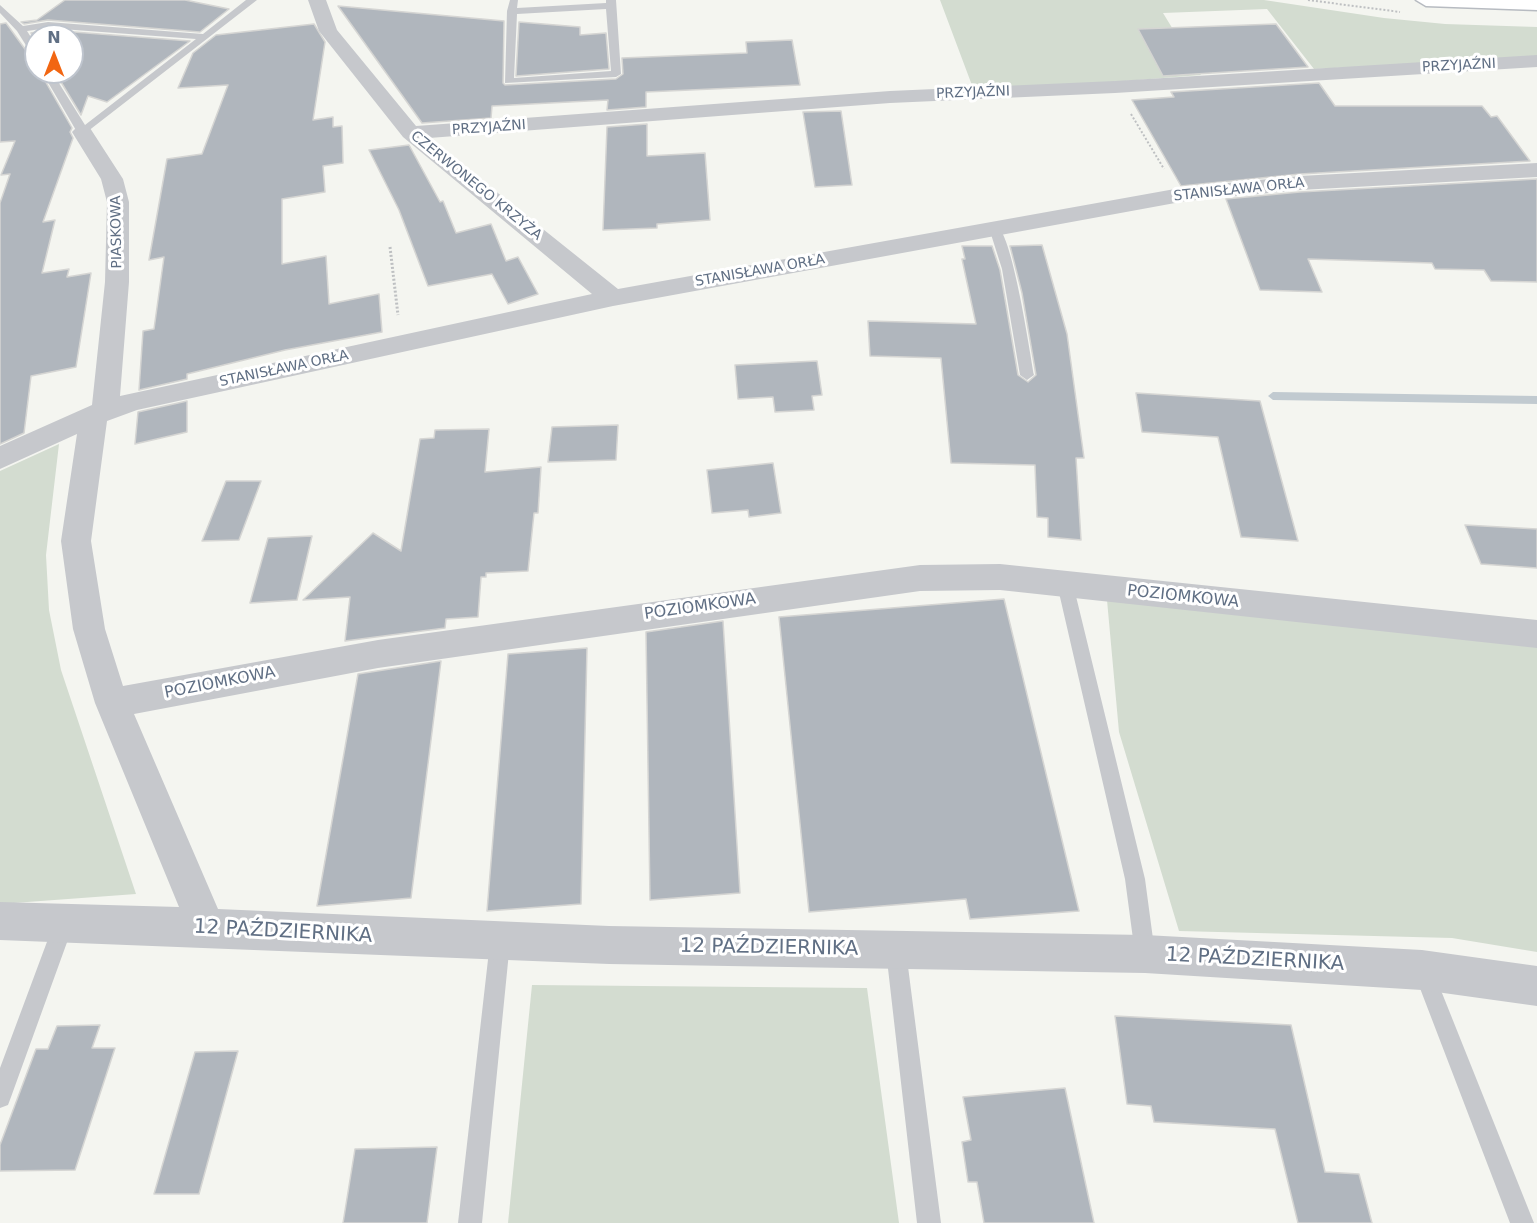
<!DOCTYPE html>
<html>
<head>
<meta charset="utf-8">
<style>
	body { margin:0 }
	#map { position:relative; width:1537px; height:1223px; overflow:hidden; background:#f4f5f0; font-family:"DejaVu Sans",sans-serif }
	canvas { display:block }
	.north { position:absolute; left:24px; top:24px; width:60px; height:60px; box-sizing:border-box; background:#fff; border:2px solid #bfc5ce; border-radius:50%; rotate:0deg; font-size:16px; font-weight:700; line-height:24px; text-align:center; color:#606f84 }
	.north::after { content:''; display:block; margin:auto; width:21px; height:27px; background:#f26612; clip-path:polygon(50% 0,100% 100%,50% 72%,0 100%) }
</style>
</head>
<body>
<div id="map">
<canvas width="1537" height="1223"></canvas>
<div class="north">N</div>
</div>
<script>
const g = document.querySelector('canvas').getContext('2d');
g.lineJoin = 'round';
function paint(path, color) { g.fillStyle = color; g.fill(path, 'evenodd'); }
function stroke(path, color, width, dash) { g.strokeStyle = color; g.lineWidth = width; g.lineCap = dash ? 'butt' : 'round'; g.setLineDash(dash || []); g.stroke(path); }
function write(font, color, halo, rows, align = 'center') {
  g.font = font + ' "DejaVu Sans",sans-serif'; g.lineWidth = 6; g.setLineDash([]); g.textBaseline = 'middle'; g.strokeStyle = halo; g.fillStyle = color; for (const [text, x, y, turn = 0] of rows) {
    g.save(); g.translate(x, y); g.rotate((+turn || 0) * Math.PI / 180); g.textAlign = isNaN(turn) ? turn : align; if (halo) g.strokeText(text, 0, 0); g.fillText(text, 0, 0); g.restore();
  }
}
paint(new Path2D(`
	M 940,0 L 1264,0 L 1384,18 L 1445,24 L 1537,27 L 1537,58 L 1314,69 L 1267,9 L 1163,13 L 1201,75 L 1087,84 L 973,88 Z
	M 59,444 L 46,555 L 49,610 L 61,670 L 136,894 L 0,904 L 0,471 Z
	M 1107,600 L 1537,630 L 1537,952 L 1452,938 L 1179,931 L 1119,732 Z
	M 532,985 L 867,988 L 899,1223 L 508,1223 Z`), '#d3dcd0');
paint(new Path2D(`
	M 1273,392 L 1537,396 L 1537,404 L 1273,400 L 1268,396 Z`), '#c1cad0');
const building = new Path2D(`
	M 65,0 L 185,0 L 229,9 L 200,32 L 48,20 L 24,24 L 21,22 L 37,20 Z
	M 338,6 L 504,21 L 503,83 L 505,85 L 616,79 L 623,74 L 622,58 L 747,53 L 746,42 L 792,40 L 800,85 L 646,92 L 646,107 L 607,110 L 608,100 L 492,106 L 491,118 L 422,123 Z
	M 519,22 L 580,27 L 580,35 L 606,33 L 609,69 L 516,76 Z
	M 6,23 L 30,56 L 36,58 L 36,72 L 40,72 L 72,128 L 70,132 L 73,138 L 43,222 L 55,220 L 42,273 L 69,269 L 67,277 L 91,273 L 76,367 L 31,376 L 24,433 L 0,444 L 0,203 L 10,174 L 1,175 L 15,141 L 0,142 L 0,24 Z
	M 314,24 L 325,42 L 313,120 L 333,117 L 333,127 L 342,126 L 343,163 L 323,166 L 325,192 L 282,199 L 282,264 L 326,256 L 329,304 L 379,294 L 382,332 L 285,350 L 187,374 L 187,379 L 139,390 L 143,331 L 154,329 L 164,257 L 149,260 L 167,159 L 202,154 L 228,85 L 178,88 L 193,53 L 216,35 Z
	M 1276,24 L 1308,67 L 1163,76 L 1138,29 Z
	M 48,30 L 190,41 L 107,102 L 88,96 L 81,115 L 55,72 L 72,72 L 72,36 L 36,36 L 36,41 L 31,33 Z
	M 1319,83 L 1335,106 L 1482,106 L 1491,117 L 1497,116 L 1530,161 L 1300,174 L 1181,186 L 1132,100 L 1174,97 L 1171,92 Z
	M 841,111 L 852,185 L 815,187 L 803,112 Z
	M 647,124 L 647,156 L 705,153 L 710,220 L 657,224 L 657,228 L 603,230 L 607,127 Z
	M 409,145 L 440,202 L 443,201 L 456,233 L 491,224 L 506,261 L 518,257 L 538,294 L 508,304 L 492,274 L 428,286 L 399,210 L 369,150 Z
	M 1537,179 L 1537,282 L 1491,281 L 1484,270 L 1435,269 L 1432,263 L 1308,259 L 1322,292 L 1260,290 L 1226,199 L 1300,192 Z
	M 1042,245 L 1067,334 L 1084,458 L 1076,458 L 1081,540 L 1048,537 L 1048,518 L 1037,517 L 1035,465 L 951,463 L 941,358 L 870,356 L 868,321 L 976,324 L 962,259 L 965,259 L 962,246 L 992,246 L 1000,270 L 1018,375 L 1028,382 L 1036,375 L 1022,293 L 1010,246 Z
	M 817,361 L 822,395 L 812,396 L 814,410 L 775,412 L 773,397 L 738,399 L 735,365 Z
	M 1136,393 L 1260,401 L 1298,541 L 1241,537 L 1218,437 L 1142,432 Z
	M 187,401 L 187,432 L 135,444 L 138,412 Z
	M 618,425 L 616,460 L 548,462 L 552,427 Z
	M 489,429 L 485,472 L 541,467 L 538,513 L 534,513 L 528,571 L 486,573 L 486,577 L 481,577 L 478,617 L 446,619 L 445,628 L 345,641 L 350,597 L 303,600 L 373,533 L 401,551 L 420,439 L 434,438 L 435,430 Z
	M 773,463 L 781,513 L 749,517 L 748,510 L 712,513 L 707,470 Z
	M 226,481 L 261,481 L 239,540 L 202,541 Z
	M 1465,525 L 1537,529 L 1537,568 L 1481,564 Z
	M 312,536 L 297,600 L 250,603 L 268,538 Z
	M 1004,599 L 1079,911 L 970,919 L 966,899 L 809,912 L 779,617 Z
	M 723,621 L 740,893 L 650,900 L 646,632 Z
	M 587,648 L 581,904 L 487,911 L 508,654 Z
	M 441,661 L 411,898 L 317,906 L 358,674 Z
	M 1115,1016 L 1291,1025 L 1325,1172 L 1359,1174 L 1372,1223 L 1298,1223 L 1275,1129 L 1154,1122 L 1151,1106 L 1127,1104 Z
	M 100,1025 L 92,1048 L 115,1048 L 75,1170 L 0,1171 L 0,1145 L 36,1049 L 48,1049 L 57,1026 Z
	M 238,1051 L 199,1194 L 154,1194 L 195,1052 Z
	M 1065,1088 L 1094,1223 L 984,1223 L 977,1182 L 968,1182 L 962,1142 L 971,1140 L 963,1097 Z
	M 437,1147 L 427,1223 L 343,1223 L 355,1149 Z`);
paint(building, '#b0b6bd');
stroke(building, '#d5d5d3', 1.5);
const secondary = new Path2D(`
	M 1416,0 L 1537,0 L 1537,10 L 1426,6 Z`);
stroke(secondary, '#b7bbc1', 3);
stroke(new Path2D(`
	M 1308,0 L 1400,12
	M 1131,114 L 1164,169`), '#bec0c2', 2, [2, 2]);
stroke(new Path2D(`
	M 390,247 L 398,315`), '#bec0c2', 3, [2, 2]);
paint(new Path2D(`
	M 246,0 L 257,0 L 83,135 L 77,132 L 42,72 L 52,72 L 85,125 L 196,39 L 48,28 L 27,31 L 36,45 L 36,56 L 32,55 L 17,31 L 0,13 L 0,5 L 23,26 L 48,22 L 203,34 Z
	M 510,0 L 518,0 L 517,8 L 606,3 L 606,0 L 616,0 L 621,74 L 616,77 L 505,83 L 507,11 ZM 606,9 L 611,71 L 514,78 L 517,14 Z
	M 995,224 C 1012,229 1030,353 1034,375 L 1027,380 L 1020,375 L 1002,269 L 989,228 Z
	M 1065,577 L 1071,579 L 1073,584 L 1145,879 L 1155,954 L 1152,961 L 1145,964 L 1138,961 L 1135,954 L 1125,879 L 1057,584 L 1059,579 Z
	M 64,913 L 71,916 L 74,923 L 11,1097 L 8,1105 L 0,1108 L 0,1068 L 54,923 L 57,916 Z
	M 500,932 L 507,935 L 510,942 L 482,1223 L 458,1223 L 490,942 L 493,935 Z
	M 896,941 L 903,944 L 906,951 L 941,1223 L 917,1223 L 886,951 L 889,944 Z
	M 1423,960 L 1430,963 L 1534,1223 L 1510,1223 L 1413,970 L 1416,963 Z`), '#c6c8cc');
paint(new Path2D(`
	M 308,0 L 326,0 L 337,30 L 416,126 L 890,91 L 1115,81 L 1537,55 L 1537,67 L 1115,93 L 890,103 L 429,138 L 618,289 L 1186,187 L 1300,176 L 1537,163 L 1537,177 L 1300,190 L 1186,201 L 613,306 L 137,410 L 107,421 L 91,541 L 105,629 L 123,686 L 378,640 L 920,565 L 1000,564 L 1537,620 L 1537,648 L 1000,590 L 920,591 L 378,668 L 134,714 L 218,909 L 609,926 L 1145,935 L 1422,950 L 1537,966 L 1537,1006 L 1422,990 L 1145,973 L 609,964 L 0,940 L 0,902 L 179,907 L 95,703 L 73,629 L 61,541 L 77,434 L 0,469 L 0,446 L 92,405 L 105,282 L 107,202 L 101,179 L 72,132 L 76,128 L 90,128 L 123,179 L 129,202 L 129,282 L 120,396 L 592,294 L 403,137 L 319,31 Z`), '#c6c8cc');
paint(secondary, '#fff');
write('14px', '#606f84', '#fff', [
	["PRZYJAŹNI",1459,66,-3],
	["PRZYJAŹNI",973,93,-2],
	["PRZYJAŹNI",489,128,-4],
	["CZERWONEGO KRZYŻA",476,186,39],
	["STANISŁAWA ORŁA",1239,190,-6],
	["PIASKOWA",117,232,-91],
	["STANISŁAWA ORŁA",760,271,-10],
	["STANISŁAWA ORŁA",284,369,-12]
]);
write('16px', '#606f84', '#fff', [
	["POZIOMKOWA",1183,597,6],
	["POZIOMKOWA",700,607,-8],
	["POZIOMKOWA",220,683,-11]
]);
write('20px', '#606f84', '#fff', [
	["12 PAŹDZIERNIKA",283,932,3],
	["12 PAŹDZIERNIKA",769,948,1],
	["12 PAŹDZIERNIKA",1255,960,3]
]);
</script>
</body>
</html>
